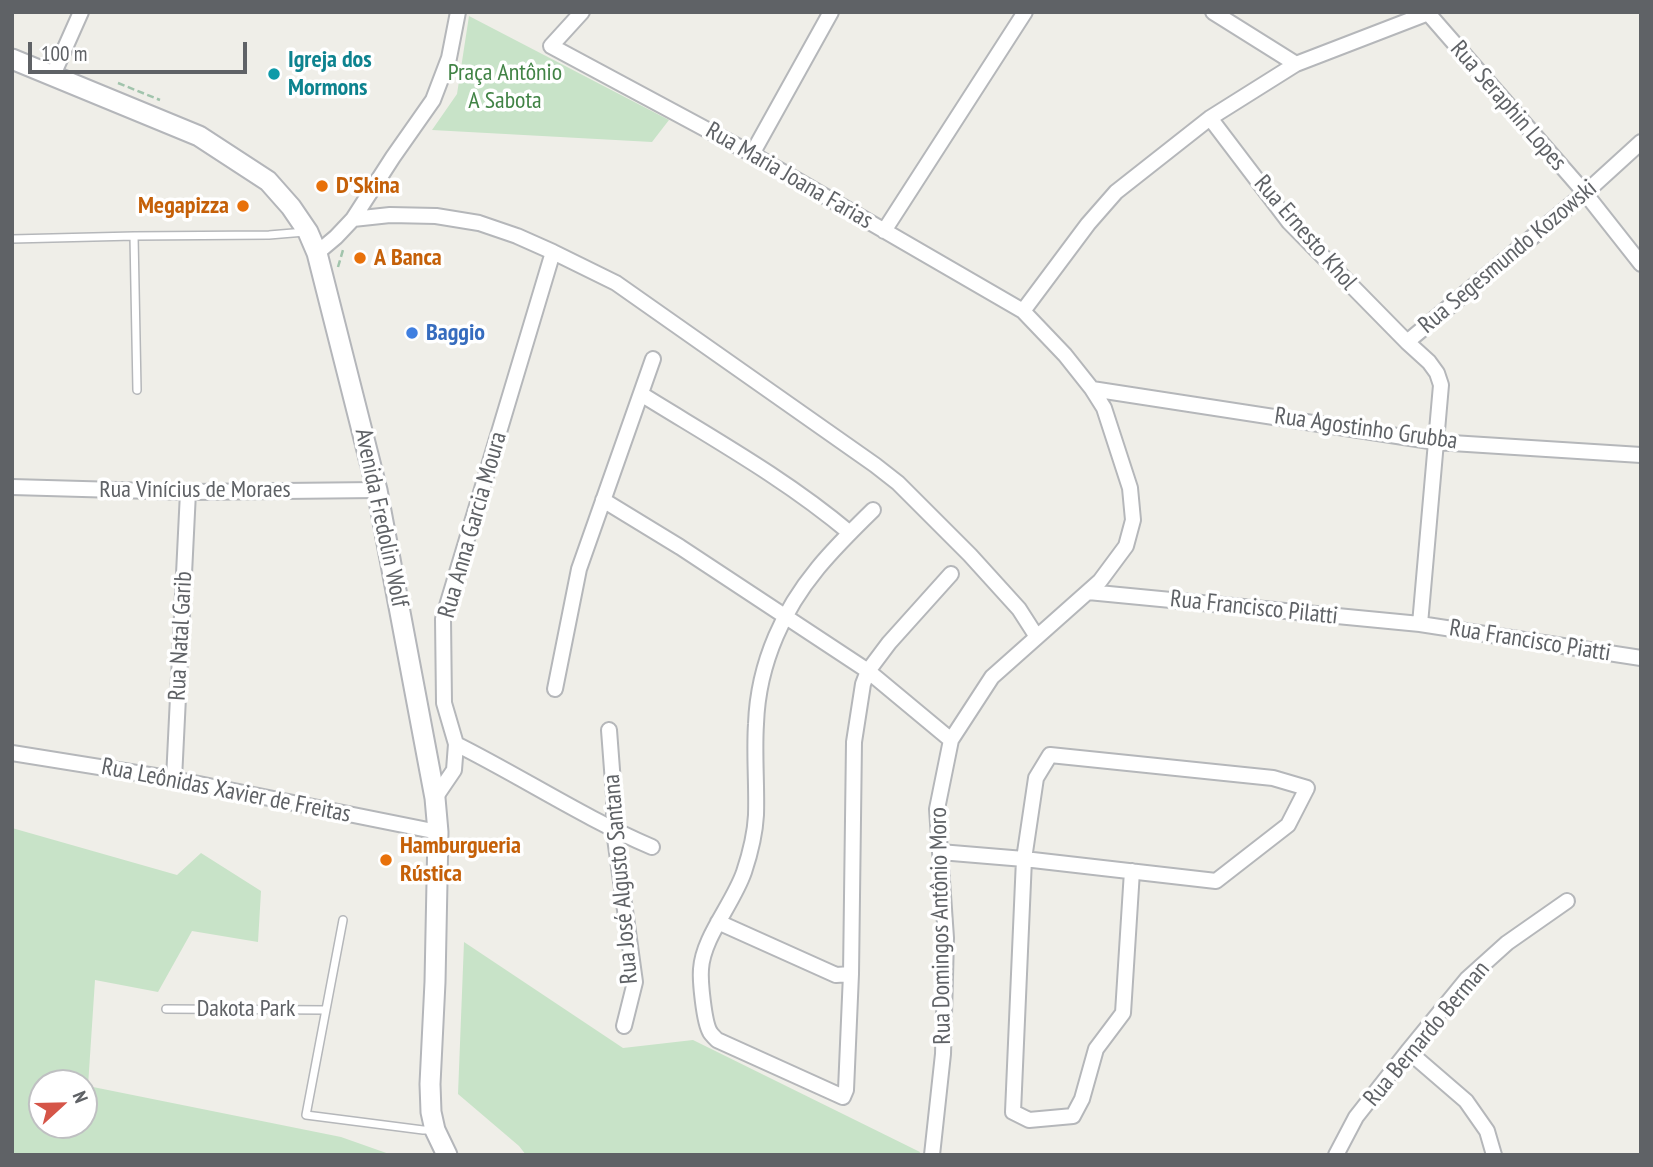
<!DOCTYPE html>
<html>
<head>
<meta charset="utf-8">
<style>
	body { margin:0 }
	#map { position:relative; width:1653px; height:1167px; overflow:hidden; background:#efeee8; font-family:"PT Sans Narrow",sans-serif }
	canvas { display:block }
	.frame { position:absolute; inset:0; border:14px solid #5f6266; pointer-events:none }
	.north { position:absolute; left:28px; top:1069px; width:70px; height:70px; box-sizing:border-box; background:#fff; border:2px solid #bfc0c2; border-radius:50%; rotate:68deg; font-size:19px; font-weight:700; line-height:28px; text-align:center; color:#5f6266 }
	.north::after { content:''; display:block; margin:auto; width:24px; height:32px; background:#d55548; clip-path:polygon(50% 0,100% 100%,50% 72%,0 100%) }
	.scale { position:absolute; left:28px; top:42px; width:219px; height:32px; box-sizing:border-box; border:4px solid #5f6266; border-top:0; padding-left:9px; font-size:21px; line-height:24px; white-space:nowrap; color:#5f6266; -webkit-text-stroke:5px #fff; paint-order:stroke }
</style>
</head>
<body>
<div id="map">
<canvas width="1653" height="1167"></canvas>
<div class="frame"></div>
<div class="north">N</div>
<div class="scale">100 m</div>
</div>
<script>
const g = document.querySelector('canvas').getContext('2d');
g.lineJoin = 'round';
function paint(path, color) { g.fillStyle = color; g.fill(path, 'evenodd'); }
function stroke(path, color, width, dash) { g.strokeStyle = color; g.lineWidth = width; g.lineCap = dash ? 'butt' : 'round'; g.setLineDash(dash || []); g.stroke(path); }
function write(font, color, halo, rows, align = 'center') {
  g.font = font + ' "PT Sans Narrow",sans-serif'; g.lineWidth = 7; g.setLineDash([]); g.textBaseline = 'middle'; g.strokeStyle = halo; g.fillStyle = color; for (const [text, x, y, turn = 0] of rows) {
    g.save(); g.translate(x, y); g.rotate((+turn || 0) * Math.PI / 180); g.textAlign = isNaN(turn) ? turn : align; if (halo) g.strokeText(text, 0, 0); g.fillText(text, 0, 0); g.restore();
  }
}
paint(new Path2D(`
	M 469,16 L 669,120 L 652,142 L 432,130 L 457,94 Z
	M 12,828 L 177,875 L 201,853 L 261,891 L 258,942 L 192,931 L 158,992 L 95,980 L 88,1086 L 341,1137 L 392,1155 L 12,1155 ZM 42,1083 L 84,1083 L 84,1125 L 42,1125 Z
	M 464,942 L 623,1048 L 693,1040 L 920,1152 L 919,1155 L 526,1155 L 519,1146 L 458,1094 Z`), '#c8e3c8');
const service = new Path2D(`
	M 134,236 L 137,390
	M 12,239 L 134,236 L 269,235 L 305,232
	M 343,920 L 306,1115 L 423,1130 L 434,1130
	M 166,1009 L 326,1010`);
const minor = new Path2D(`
	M 582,12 L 551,46 L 752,154 L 1023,311 L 1065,355 L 1092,389 L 1104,408 L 1130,488 L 1133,520 L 1126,546 L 1100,581 L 992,677 L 951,740 L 937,809 L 946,938 L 943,1054 L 932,1155
	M 1213,12 L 1296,64
	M 1427,12 L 1585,193 L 1641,264
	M 53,75 L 81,12
	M 1210,118 L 1289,222 L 1407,342 L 1429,362 L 1437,373 L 1441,385 L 1420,624
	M 752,154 L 831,12
	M 353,219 L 390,215 L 436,216 L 479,223 L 517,236 L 553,252 L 616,283 L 875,465 L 898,483 L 970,555 L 1019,609 L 1037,637
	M 884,231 L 1025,12
	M 317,253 L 336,237 L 353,219 L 393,157 L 433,100 L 449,58 L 458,12
	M 1023,311 L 1088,224 L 1116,192 L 1210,118 L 1296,64 L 1431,12
	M 1407,342 L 1585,193 L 1641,142
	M 1092,389 L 1436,442 L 1641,455
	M 641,394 C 712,438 786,479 850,533
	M 12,487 L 188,492 L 377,490
	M 603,500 L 680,547 L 868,671 L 951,740
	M 873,510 C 833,549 798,584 776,636 C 764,664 757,694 756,724 C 754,754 757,785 756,815 C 755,834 750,854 744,872 C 733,904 703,937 701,969 C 700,981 704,1022 710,1032 C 711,1034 716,1039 717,1040 L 843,1097 L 846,1090 L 851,974 L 854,742 L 863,684 L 868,671 L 889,643 L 951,574
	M 1088,592 L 1420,624 L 1641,658
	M 555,689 L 579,569 L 653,359
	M 609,730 L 614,796 L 614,831 L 635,982 L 624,1026
	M 456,744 C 522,777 584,818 652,847
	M 12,753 L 174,779 L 438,832
	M 174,779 L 188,492
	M 435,798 L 454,770 L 456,744 L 444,703 L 443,619 L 553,252
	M 940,852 L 1024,859 L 1216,881 L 1288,825 L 1307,788 L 1273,778 L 1050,755 L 1036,778 L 1024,859 L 1013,1112 L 1029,1120 L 1073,1116 L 1082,1099 L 1096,1049 L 1123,1013 L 1132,871
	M 718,922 L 836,975 L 851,974
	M 1408,1051 L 1466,1101 L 1487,1131 L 1494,1155
	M 1336,1155 L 1356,1117 L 1408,1051 L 1467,979 L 1507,943 L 1567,901`);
const secondary = new Path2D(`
	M 12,59 L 199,136 L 268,181 L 291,207 L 308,232 L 317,253 L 377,490 L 435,798 L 438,832 L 435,982 L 430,1084 L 431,1112 L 435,1130 L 447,1155`);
stroke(service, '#b5b7ba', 10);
stroke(minor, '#b5b7ba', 18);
stroke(secondary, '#b4b6ba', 23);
stroke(new Path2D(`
	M 118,83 L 160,100
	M 338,267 L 343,250`), '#a1c4ac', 2.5, [7, 3.5]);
stroke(service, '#fff', 7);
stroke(minor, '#fff', 14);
stroke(secondary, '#fff', 19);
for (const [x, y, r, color] of [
	[274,74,7,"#0f9aa8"],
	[322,186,7,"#e8710a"],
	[243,206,7,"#e8710a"],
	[360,258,7,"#e8710a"],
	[412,333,7,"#3f7fe0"],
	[386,860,7,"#e8710a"]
]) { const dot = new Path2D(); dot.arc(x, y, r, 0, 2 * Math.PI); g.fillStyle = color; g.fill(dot); stroke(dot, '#fff', 2.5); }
write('bold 24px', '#0d838f', '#fff', [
	["Igreja dos",288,60],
	["Mormons",288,88]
], 'left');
write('24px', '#418345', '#fff', [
	["Praça Antônio",505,73],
	["A Sabota",505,101]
]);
write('24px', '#5f6266', '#fff', [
	["Rua Seraphin Lopes",1508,106,49],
	["Rua Maria Joana Farias",789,176,30],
	["Rua Ernesto Khol",1305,233,49],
	["Rua Segesmundo Kozowski",1508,257,-40],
	["Rua Agostinho Grubba",1366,429,8],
	["Rua Vinícius de Moraes",195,490],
	["Avenida Fredolin Wolf",381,518,78],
	["Rua Anna Garcia Moura",473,525,-74],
	["Rua Francisco Pilatti",1254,608,6],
	["Rua Natal Garib",181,636,-87],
	["Rua Francisco Piatti",1530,641,9],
	["Rua Leônidas Xavier de Freitas",226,791,11],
	["Rua José Algusto Santana",621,879,-95],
	["Rua Domingos Antônio Moro",941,926,-91],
	["Dakota Park",246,1009],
	["Rua Bernardo Berman",1427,1034,-50]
]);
write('bold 24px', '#c56008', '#fff', [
	["D'Skina",336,186],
	["Megapizza",229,206,"right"],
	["A Banca",374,258],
	["Hamburgueria",400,846],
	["Rústica",400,874]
], 'left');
write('bold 24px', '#366cbe', '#fff', [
	["Baggio",426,333]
], 'left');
</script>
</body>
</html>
